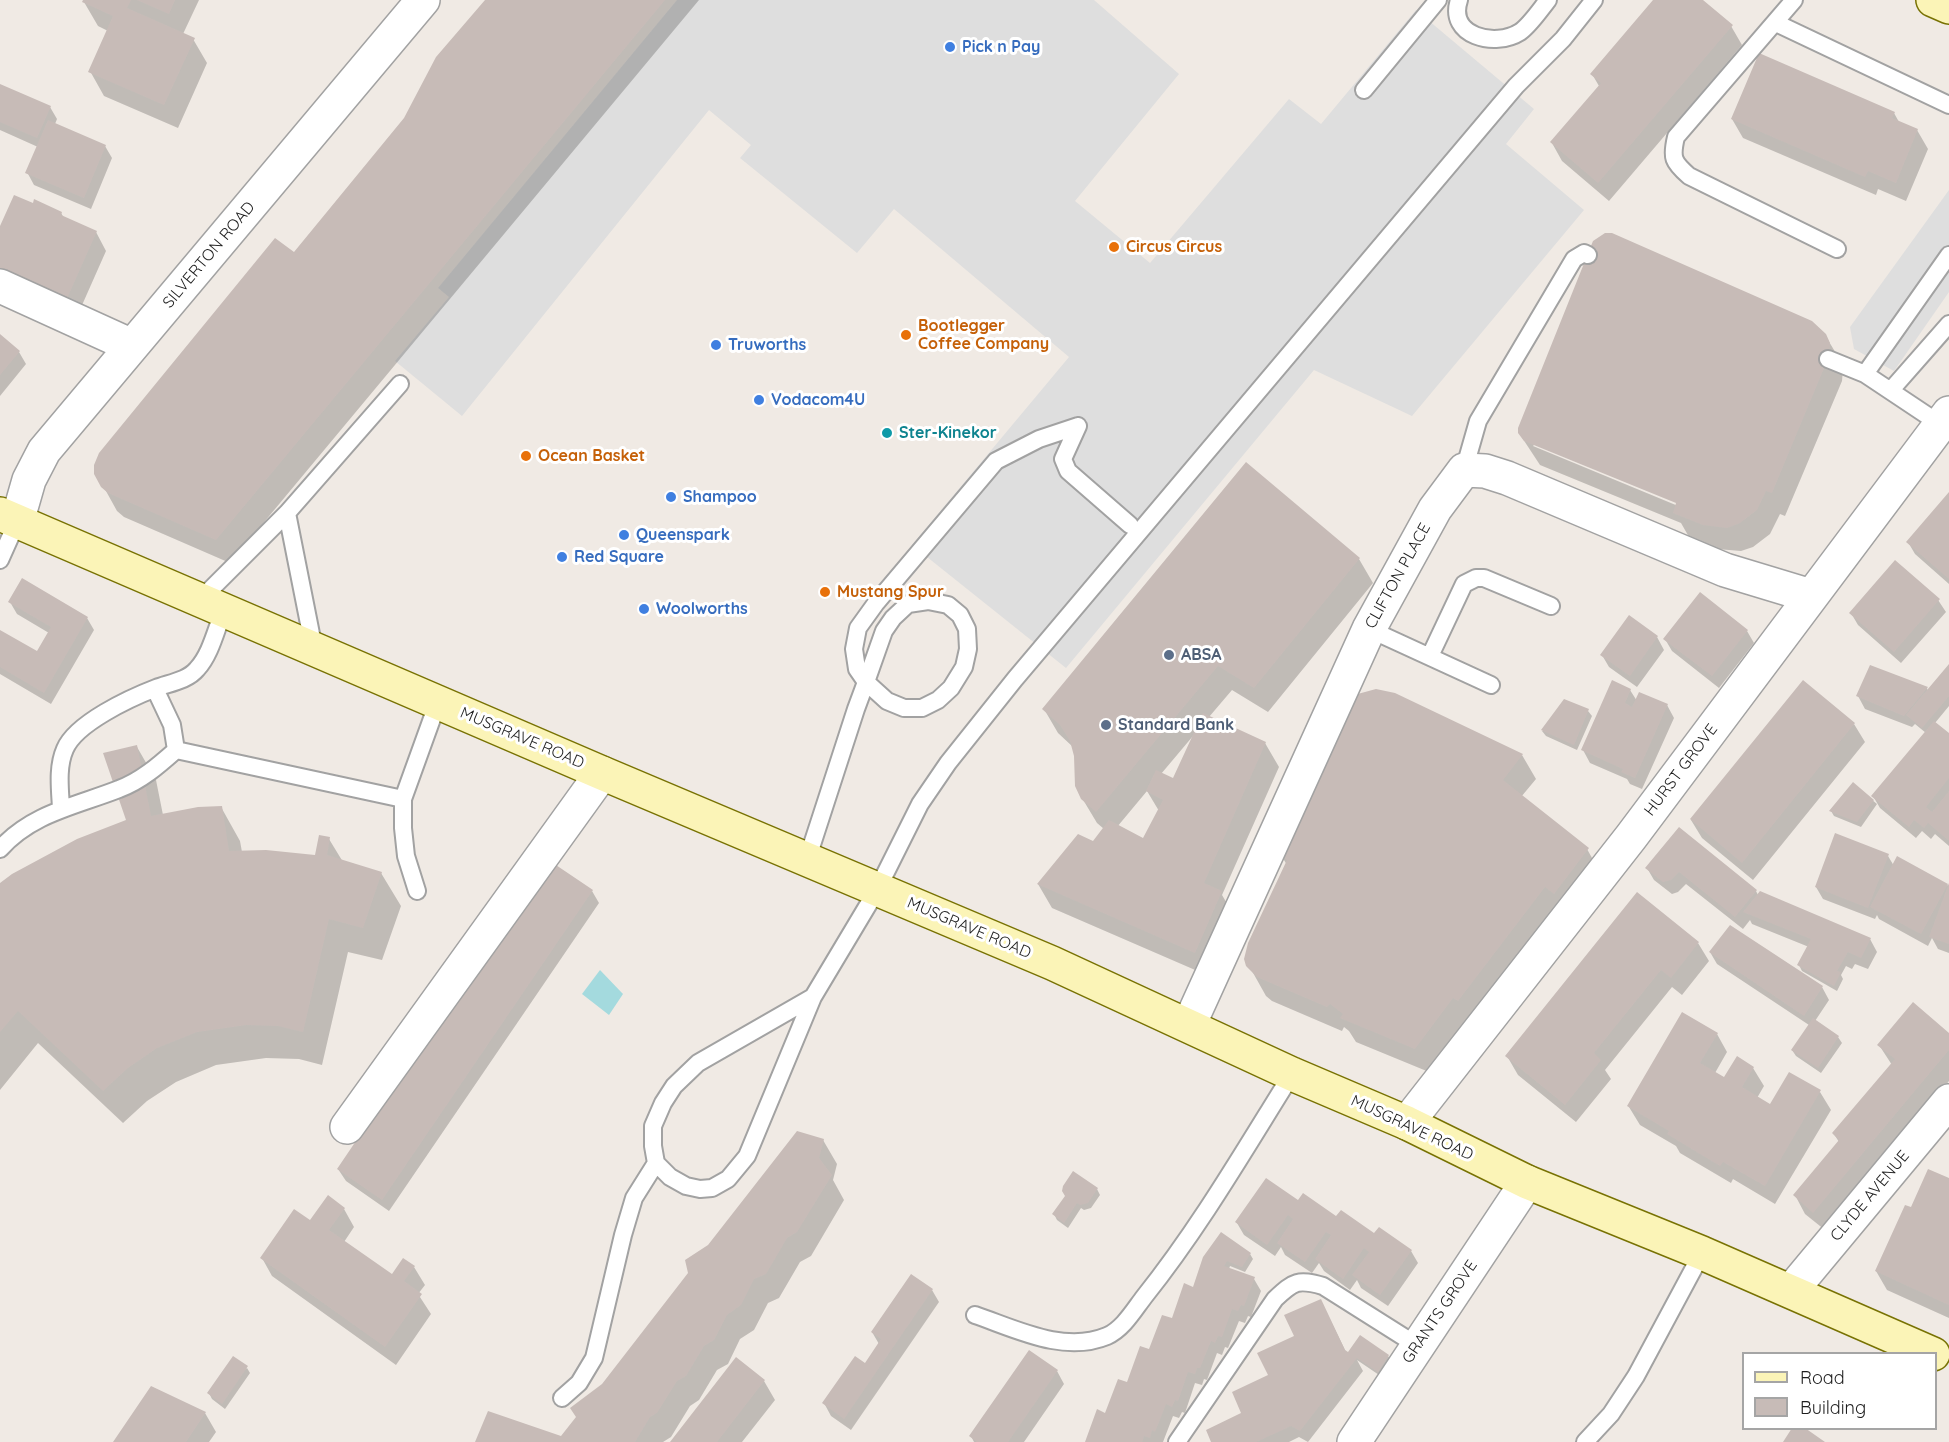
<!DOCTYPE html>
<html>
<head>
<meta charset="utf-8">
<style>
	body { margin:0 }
	#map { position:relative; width:1949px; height:1442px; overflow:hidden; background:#f0eae4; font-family:Quicksand,sans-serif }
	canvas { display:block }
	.legend { position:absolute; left:1742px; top:1352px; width:195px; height:78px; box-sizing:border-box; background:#fff; border:2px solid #a5a5a5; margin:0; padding:8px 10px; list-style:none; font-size:18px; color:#1e1e1e }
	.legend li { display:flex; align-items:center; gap:12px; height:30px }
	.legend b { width:30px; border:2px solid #a5a5a5 }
</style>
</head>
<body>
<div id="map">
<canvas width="1949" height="1442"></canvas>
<ul class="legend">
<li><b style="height:8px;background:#fbf4b7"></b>Road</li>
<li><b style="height:16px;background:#c7bbb7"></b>Building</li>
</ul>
</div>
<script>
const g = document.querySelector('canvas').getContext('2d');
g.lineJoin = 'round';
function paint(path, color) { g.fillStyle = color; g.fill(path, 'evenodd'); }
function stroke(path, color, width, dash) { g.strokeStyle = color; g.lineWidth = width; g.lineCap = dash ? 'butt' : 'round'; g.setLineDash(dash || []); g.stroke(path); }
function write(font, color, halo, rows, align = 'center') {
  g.font = font + ' Quicksand,sans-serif'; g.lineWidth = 6; g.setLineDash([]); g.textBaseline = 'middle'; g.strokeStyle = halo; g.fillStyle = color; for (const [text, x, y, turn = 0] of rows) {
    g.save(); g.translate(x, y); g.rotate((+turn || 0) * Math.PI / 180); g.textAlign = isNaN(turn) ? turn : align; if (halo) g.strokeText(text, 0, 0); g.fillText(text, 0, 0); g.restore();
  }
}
paint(new Path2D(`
	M 677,0 L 1094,0 L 1179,74 L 1075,201 L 1150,263 L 1289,99 L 1321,124 L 1416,10 L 1534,109 L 1506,144 L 1584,210 L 1412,416 L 1314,370 L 1066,668 L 912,545 L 1069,357 L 894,209 L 857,253 L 740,158 L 751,145 L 709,110 L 462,416 L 395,361 L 449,297 L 438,288 Z
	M 1949,190 L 1949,292 L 1894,371 L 1854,349 L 1850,327 Z`), '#dedede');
paint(new Path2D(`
	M 600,970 L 623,994 L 609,1015 L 582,994 Z`), '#a4dade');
paint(new Path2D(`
	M 85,0 L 199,0 L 183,34 L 193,39 L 207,63 L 178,128 L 104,96 L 90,71 L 108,31 L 98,26 L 84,2 Z
	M 487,0 L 699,0 L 230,563 L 124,517 L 117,511 L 96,473 L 294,254 L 405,119 Z
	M 1655,0 L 1700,0 L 1731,26 L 1742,45 L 1609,201 L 1562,161 L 1552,143 L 1599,86 L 1592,74 Z
	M 0,89 L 50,107 L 57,119 L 55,124 L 105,146 L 112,158 L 91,209 L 34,185 L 27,172 L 38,147 L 0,130 Z
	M 1894,113 L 1899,122 L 1917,130 L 1928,149 L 1906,201 L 1878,189 L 1876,195 L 1743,138 L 1732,119 Z
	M 34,205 L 61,213 L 64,218 L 96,232 L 106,251 L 75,321 L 0,230 Z
	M 1825,335 L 1840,360 L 1843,369 L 1842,381 L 1785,516 L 1780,514 L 1770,534 L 1753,547 L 1741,551 L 1717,549 L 1689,537 L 1681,523 L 1540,465 L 1519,433 ZM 1535,444 L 1684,505 L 1683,508 L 1533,446 Z
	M 0,336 L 19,352 L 26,364 L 0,396 Z
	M 1247,464 L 1359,559 L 1373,583 L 1268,712 L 1232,690 L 1209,717 L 1265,743 L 1279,767 L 1222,895 L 1235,917 L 1209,976 L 1052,908 L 1038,884 L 1093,843 L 1104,829 L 1097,823 L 1082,798 L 1073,747 L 1058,733 L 1044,709 ZM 1193,736 L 1174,780 L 1161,774 ZM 1147,791 L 1159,811 L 1144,840 L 1117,827 Z
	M 1949,494 L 1949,584 L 1915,554 L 1908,542 Z
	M 1938,600 L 1946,612 L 1901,663 L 1858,625 L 1851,613 Z
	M 10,602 L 87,618 L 94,630 L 51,704 L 0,674 L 0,631 L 37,653 L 49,633 L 17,614 Z
	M 1747,631 L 1754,643 L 1719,688 L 1672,651 L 1665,639 Z
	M 1657,637 L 1664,650 L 1637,687 L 1609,667 L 1602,655 Z
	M 1949,666 L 1949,706 L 1935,723 L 1949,735 L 1949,846 L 1935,834 L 1931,839 L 1922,831 L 1916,838 L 1880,808 L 1873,796 L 1926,733 L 1915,724 L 1912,727 L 1865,709 L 1858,696 L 1927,688 L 1928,691 Z
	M 1630,690 L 1637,701 L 1667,705 L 1674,718 L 1642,789 L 1630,784 L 1627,779 L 1590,763 L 1583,750 Z
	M 1588,711 L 1592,716 L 1577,750 L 1546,736 L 1542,731 Z
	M 1854,724 L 1865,742 L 1753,880 L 1702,838 L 1691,820 Z
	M 137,747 L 156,780 L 163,815 L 221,807 L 240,841 L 242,852 L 316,856 L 329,839 L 343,862 L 381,873 L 401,906 L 382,960 L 348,952 L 322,1065 L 299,1059 L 266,1058 L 216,1065 L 176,1082 L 147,1101 L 123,1123 L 38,1043 L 0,1090 L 0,885 L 128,821 Z
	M 1522,755 L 1536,779 L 1521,797 L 1587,849 L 1601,874 L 1429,1072 L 1356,1042 L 1349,1031 L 1344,1027 L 1342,1031 L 1272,1001 L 1266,996 L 1252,971 L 1287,865 L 1281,855 Z
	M 1853,784 L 1877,804 L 1861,827 L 1834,816 L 1831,811 Z
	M 1679,829 L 1756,891 L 1758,895 L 1870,939 L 1877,952 L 1868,969 L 1855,964 L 1852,969 L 1846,966 L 1841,975 L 1843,979 L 1837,991 L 1802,971 L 1799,965 L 1809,947 L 1752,924 L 1750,920 L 1743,929 L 1686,884 L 1678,892 L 1672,894 L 1654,880 L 1647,868 Z
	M 1888,856 L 1894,866 L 1898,858 L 1949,886 L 1949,953 L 1938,949 L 1932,938 L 1928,946 L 1879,919 L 1877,915 L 1875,919 L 1823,899 L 1816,887 Z
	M 592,891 L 599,903 L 389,1211 L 346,1181 L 338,1169 Z
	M 1698,943 L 1709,961 L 1682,995 L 1672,987 L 1605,1070 L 1611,1079 L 1576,1122 L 1518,1075 L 1507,1056 Z
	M 1710,952 L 1822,987 L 1829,1000 L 1815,1021 L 1838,1037 L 1842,1043 L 1821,1073 L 1796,1056 L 1792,1050 L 1809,1025 L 1717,964 Z
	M 1717,1034 L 1727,1052 L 1715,1073 L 1725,1079 L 1753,1068 L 1764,1086 L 1757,1098 L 1770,1106 L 1820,1092 L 1831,1110 L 1775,1204 L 1733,1179 L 1731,1183 L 1680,1153 L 1676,1146 L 1640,1125 L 1629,1107 Z
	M 1949,1034 L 1949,1081 L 1825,1230 L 1805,1214 L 1795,1195 L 1839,1142 L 1834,1134 L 1892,1065 L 1879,1045 Z
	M 823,1140 L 837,1164 L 833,1180 L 844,1200 L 811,1256 L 800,1262 L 779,1298 L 768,1303 L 754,1330 L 740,1339 L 728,1364 L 717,1370 L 699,1400 L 690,1406 L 671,1437 L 663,1442 L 477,1442 L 562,1438 L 709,1247 Z
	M 1073,1173 L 1097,1189 L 1100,1195 L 1091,1208 L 1084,1210 L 1081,1208 L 1068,1228 L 1057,1220 L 1054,1214 L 1067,1196 Z
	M 1949,1180 L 1949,1318 L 1887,1290 L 1876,1271 L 1911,1209 Z
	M 1299,1202 L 1411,1251 L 1418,1263 L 1388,1306 L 1361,1288 L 1357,1280 L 1350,1290 L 1324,1271 L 1319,1263 L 1312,1273 L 1285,1255 L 1281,1247 L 1275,1256 L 1244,1235 L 1237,1223 Z
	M 344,1209 L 354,1227 L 344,1242 L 392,1276 L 414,1267 L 425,1285 L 418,1294 L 431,1314 L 396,1365 L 272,1276 L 262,1258 L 311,1222 Z
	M 1250,1254 L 1253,1259 L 1245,1272 L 1230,1266 L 1229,1269 L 1254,1279 L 1261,1291 L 1251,1317 L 1248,1316 L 1245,1323 L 1239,1321 L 1228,1348 L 1225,1347 L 1222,1355 L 1217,1353 L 1207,1380 L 1204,1379 L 1202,1385 L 1195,1383 L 1185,1413 L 1182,1412 L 1179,1418 L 1173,1416 L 1163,1442 L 1086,1442 L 1194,1289 L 1204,1258 Z
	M 932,1290 L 939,1302 L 851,1430 L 831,1416 L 824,1403 L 866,1365 L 879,1344 L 872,1332 Z
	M 1321,1301 L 1346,1352 L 1353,1357 L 1360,1337 L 1388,1356 L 1392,1362 L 1382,1377 L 1357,1360 L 1363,1371 L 1308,1442 L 1299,1437 L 1289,1442 L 1213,1442 L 1243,1414 Z
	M 736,1359 L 764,1381 L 775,1400 L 742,1442 L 672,1442 Z
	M 247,1368 L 250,1373 L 225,1409 L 212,1399 L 209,1393 Z
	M 1057,1371 L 1064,1384 L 1024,1442 L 974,1442 L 971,1436 Z
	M 152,1387 L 205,1413 L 216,1432 L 209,1442 L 115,1442 Z`), '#0003');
paint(new Path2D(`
	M 83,0 L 131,0 L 127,8 L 195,38 L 164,105 L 88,72 L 113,16 L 82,2 Z
	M 137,0 L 175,0 L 169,14 Z
	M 485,0 L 665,0 L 216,540 L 108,493 L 101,487 L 94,474 L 94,465 L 99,453 L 275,238 L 294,252 L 404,118 L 436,57 Z
	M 1653,0 L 1703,0 L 1733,25 L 1598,183 L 1550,142 L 1601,83 L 1590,74 Z
	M 1759,53 L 1895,112 L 1892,118 L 1918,129 L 1896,183 L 1868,171 L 1865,177 L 1731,119 Z
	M 0,84 L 51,106 L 37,138 L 0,122 Z
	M 48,120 L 106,145 L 84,198 L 25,173 Z
	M 14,195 L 33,203 L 34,199 L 62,212 L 61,215 L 97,231 L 65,303 L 0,275 L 0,226 Z
	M 1605,233 L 1612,233 L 1812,321 L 1826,334 L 1830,343 L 1829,356 L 1772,493 L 1766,491 L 1757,510 L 1740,523 L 1727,528 L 1703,525 L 1673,513 L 1676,503 L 1524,441 L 1518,433 L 1518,428 L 1593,241 Z
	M 0,334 L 20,351 L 0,375 Z
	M 1246,462 L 1360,558 L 1254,688 L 1218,666 L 1096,812 L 1081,799 L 1075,786 L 1074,756 L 1070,741 L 1060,725 L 1042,709 Z
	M 1949,492 L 1949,579 L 1906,542 Z
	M 1895,560 L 1940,599 L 1894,652 L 1849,613 Z
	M 22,578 L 88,617 L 44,693 L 0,667 L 0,630 L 37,651 L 51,627 L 8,602 Z
	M 1700,592 L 1748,630 L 1712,676 L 1663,639 Z
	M 1629,615 L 1658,636 L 1630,676 L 1600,655 Z
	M 1949,664 L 1949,696 L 1922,728 L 1906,715 Z
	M 1870,665 L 1928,687 L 1904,716 L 1856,696 Z
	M 1612,680 L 1631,689 L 1625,703 L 1632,707 L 1639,692 L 1668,704 L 1635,778 L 1621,772 L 1623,769 L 1581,750 Z
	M 1803,680 L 1855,723 L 1742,863 L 1690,819 Z
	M 1376,689 L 1395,693 L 1523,754 L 1503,780 L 1589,848 L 1554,894 L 1545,887 L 1458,1001 L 1453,998 L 1415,1049 L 1340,1018 L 1343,1014 L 1330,1004 L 1327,1007 L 1257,977 L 1246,966 L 1244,959 L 1248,943 L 1287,860 L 1279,855 L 1354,695 Z
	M 1564,699 L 1589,709 L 1574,745 L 1541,730 Z
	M 1203,713 L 1266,742 L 1204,883 L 1222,891 L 1195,953 L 1037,884 L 1078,834 L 1093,841 L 1109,820 L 1143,838 L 1163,800 L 1146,791 L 1156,770 L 1173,778 Z
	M 1934,721 L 1949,733 L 1949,778 L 1926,807 L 1932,812 L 1949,791 L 1949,841 L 1928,823 L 1924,828 L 1914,820 L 1909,827 L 1871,796 Z
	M 137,745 L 151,816 L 198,807 L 222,806 L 229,851 L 266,850 L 315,855 L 319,835 L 330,837 L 327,855 L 382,872 L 363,928 L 329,919 L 303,1032 L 278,1026 L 246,1025 L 197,1032 L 157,1048 L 128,1068 L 103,1091 L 18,1011 L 0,1032 L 0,883 L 12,874 L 77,839 L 126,820 L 103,753 Z
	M 1853,782 L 1874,800 L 1857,822 L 1829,811 Z
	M 1679,827 L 1757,890 L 1735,917 L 1679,872 L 1671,880 L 1663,882 L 1645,868 Z
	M 1835,833 L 1889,854 L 1868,908 L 1815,887 Z
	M 1897,856 L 1948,884 L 1921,934 L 1870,907 Z
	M 547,859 L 593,890 L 382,1200 L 337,1169 Z
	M 1949,883 L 1949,944 L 1929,937 Z
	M 1760,891 L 1871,938 L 1861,958 L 1848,952 L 1837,971 L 1841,972 L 1834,986 L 1797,965 L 1811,939 L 1743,912 Z
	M 1637,892 L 1699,942 L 1671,978 L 1661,970 L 1594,1053 L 1601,1060 L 1565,1105 L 1505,1056 Z
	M 1730,925 L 1823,986 L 1804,1016 L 1709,952 Z
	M 1913,1002 L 1949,1033 L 1949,1050 L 1813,1213 L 1793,1195 L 1839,1140 L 1832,1133 L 1895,1059 L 1877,1045 Z
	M 1682,1012 L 1718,1033 L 1700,1063 L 1724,1077 L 1737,1056 L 1754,1067 L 1742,1087 L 1770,1104 L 1789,1072 L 1821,1090 L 1765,1186 L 1723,1162 L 1720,1166 L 1667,1134 L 1669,1131 L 1627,1106 Z
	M 1813,1018 L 1839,1036 L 1818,1068 L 1791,1050 Z
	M 797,1131 L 824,1139 L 819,1158 L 832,1175 L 797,1232 L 787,1238 L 766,1274 L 754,1279 L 741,1305 L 727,1315 L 714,1340 L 704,1346 L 686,1376 L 677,1381 L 657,1413 L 650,1417 L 635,1442 L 475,1442 L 488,1411 L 561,1436 L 576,1417 L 570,1408 L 602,1384 L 688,1273 L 685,1260 L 708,1245 Z
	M 1928,1169 L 1949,1178 L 1949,1305 L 1875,1271 L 1905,1205 L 1911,1207 Z
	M 1073,1171 L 1098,1188 L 1088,1203 L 1080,1205 L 1077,1203 L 1064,1223 L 1052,1214 L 1065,1196 L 1062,1191 L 1063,1186 Z
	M 1266,1178 L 1298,1200 L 1303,1193 L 1336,1216 L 1341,1210 L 1374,1233 L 1379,1227 L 1412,1250 L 1380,1295 L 1352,1275 L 1369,1252 L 1364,1248 L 1343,1279 L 1315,1259 L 1331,1235 L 1326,1232 L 1305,1262 L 1277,1243 L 1293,1219 L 1288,1215 L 1267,1245 L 1235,1222 Z
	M 328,1195 L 345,1208 L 329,1230 L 392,1274 L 403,1258 L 415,1266 L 404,1281 L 422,1294 L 385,1347 L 260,1258 L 294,1209 L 310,1220 Z
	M 1221,1232 L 1251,1253 L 1242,1267 L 1227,1261 L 1224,1266 L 1255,1277 L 1244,1306 L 1241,1305 L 1238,1311 L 1232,1309 L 1222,1337 L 1218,1336 L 1215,1343 L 1211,1341 L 1200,1368 L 1197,1368 L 1195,1374 L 1188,1372 L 1178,1401 L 1175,1400 L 1172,1407 L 1166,1404 L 1155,1432 L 1152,1430 L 1150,1438 L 1144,1436 L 1142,1442 L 1085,1442 L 1097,1409 L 1105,1413 L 1118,1379 L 1127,1382 L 1140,1346 L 1149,1349 L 1162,1315 L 1172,1318 L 1184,1283 L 1193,1287 L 1203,1257 Z
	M 911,1274 L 933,1289 L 844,1419 L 822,1403 L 855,1356 L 865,1363 L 881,1339 L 871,1332 Z
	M 1321,1299 L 1345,1350 L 1348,1352 L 1360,1335 L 1389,1355 L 1378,1372 L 1357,1358 L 1300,1431 L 1291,1426 L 1256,1442 L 1211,1442 L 1206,1430 L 1241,1413 L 1232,1392 L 1268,1375 L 1257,1353 L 1294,1336 L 1284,1315 Z
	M 1029,1350 L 1058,1370 L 1008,1442 L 977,1442 L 969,1436 Z
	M 233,1356 L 248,1366 L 222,1404 L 207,1393 Z
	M 736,1357 L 765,1380 L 717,1442 L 670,1442 Z
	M 151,1386 L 206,1412 L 186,1442 L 113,1442 Z
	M 1792,1428 L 1805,1428 L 1825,1442 L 1783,1442 Z`), '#c7bbb7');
const lane = new Path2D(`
	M 1459,0 C 1447,36 1495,48 1520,32 C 1530,25 1540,10 1548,0
	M 1794,0 L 1676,137 C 1671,158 1673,162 1689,176 L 1837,249
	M 1776,23 L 1949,105
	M 1364,90 L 1438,0
	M 1828,359 L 1865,374 L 1940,424
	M 1865,374 L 1949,255
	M 1891,390 L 1949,324
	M 1078,426 L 1063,459 L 1068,471 L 1130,525
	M 1464,470 L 1478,421 L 1574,259 L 1584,253 L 1588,255
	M 287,513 L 314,649
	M 0,560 L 17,522
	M 200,600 L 287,513 L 400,384
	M 1369,629 L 1491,685
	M 1430,656 L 1464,584 L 1476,578 L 1484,578 L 1551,606
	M 155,689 L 172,725 L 176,750
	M 176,750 L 403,799
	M 61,808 C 60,789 57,767 65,749 C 76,723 130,698 156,688 C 169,683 187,681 197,669 C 211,654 216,629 224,610
	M 0,849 C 32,813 76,806 119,789 C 141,781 159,765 176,750
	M 807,860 L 856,709 L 866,682 L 884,631 L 893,618 L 908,604 L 928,601 L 948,605 L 960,615 L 967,629 L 968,649 L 964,667 L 951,688 L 938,700 L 922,708 L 904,708 L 887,701 L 866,682 L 857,669 L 854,649 L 858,628 L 876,603 L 996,461 L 1039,439 L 1078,426
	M 417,891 L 406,856 L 403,828 L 403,799 L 438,702
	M 813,997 L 698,1063 L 674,1086 L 663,1103 L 653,1126 L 653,1146 L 656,1163 L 670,1177 L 686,1186 L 700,1189 L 712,1188 L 728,1179 L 747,1156 L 813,997 L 877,890 L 920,804 L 948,763 L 1015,679 L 1516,86 L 1563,39 L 1594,0
	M 975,1315 C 1016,1329 1064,1354 1107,1336 C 1123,1329 1134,1310 1144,1297 C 1200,1227 1245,1149 1292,1074
	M 562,1398 L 579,1383 L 594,1358 L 623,1235 L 634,1198 L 656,1163
	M 1177,1442 L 1275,1299 C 1294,1281 1298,1279 1323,1286 L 1418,1346
	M 1585,1442 L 1611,1414 L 1636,1376 L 1702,1253`);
const street = new Path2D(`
	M 0,286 L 132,346
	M 17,522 L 29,480 L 44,451 L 423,0
	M 1189,1025 L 1369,629 L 1435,509 L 1464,470 L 1485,471 L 1507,478 L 1725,570 L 1811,596
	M 1407,1123 L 1631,837 L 1949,413
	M 347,1127 L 602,773
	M 1791,1291 L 1949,1101
	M 1354,1442 L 1527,1182`);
const secondary = new Path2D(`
	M 1933,0 L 1949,7
	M 0,514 L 602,773 L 1052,963 L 1292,1074 L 1407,1123 L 1527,1182 L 1702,1253 L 1933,1354`);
stroke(lane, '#a2a2a2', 20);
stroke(street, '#a2a2a2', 36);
stroke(secondary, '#787203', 36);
stroke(lane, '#fff', 16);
stroke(street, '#fff', 33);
stroke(secondary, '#fbf4b7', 33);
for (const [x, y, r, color] of [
	[950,47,6,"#3f7fe0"],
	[1114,247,6,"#e8710a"],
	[906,335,6,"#e8710a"],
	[716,345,6,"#3f7fe0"],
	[759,400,6,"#3f7fe0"],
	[887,433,6,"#0f9aa8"],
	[526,456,6,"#e8710a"],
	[671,497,6,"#3f7fe0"],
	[624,535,6,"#3f7fe0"],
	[562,557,6,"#3f7fe0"],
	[825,592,6,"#e8710a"],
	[644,609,6,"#3f7fe0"],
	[1169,655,6,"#5c6f8a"],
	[1106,725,6,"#5c6f8a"]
]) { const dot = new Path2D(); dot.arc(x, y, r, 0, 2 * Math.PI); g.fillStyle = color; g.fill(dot); stroke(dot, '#fff', 2); }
write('bold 16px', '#366cbe', '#fff', [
	["Pick n Pay",962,47],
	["Truworths",728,345],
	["Vodacom4U",771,400],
	["Shampoo",683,497],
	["Queenspark",636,535],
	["Red Square",574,557],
	["Woolworths",656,609]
], 'left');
write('bold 16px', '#c56008', '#fff', [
	["Circus Circus",1126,247],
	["Bootlegger",918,326],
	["Coffee Company",918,344],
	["Ocean Basket",538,456],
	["Mustang Spur",837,592]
], 'left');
write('16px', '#1e1e1e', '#fff', [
	["SILVERTON ROAD",209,255,-50],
	["CLIFTON PLACE",1398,576,-61],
	["MUSGRAVE ROAD",522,738,23],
	["HURST GROVE",1681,770,-53],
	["MUSGRAVE ROAD",969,928,23],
	["MUSGRAVE ROAD",1412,1128,25],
	["CLYDE AVENUE",1870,1196,-50],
	["GRANTS GROVE",1440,1312,-56]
]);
write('bold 16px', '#0d838f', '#fff', [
	["Ster-Kinekor",899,433]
], 'left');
write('bold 16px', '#4e5e75', '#fff', [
	["ABSA",1181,655],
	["Standard Bank",1118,725]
], 'left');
</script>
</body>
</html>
